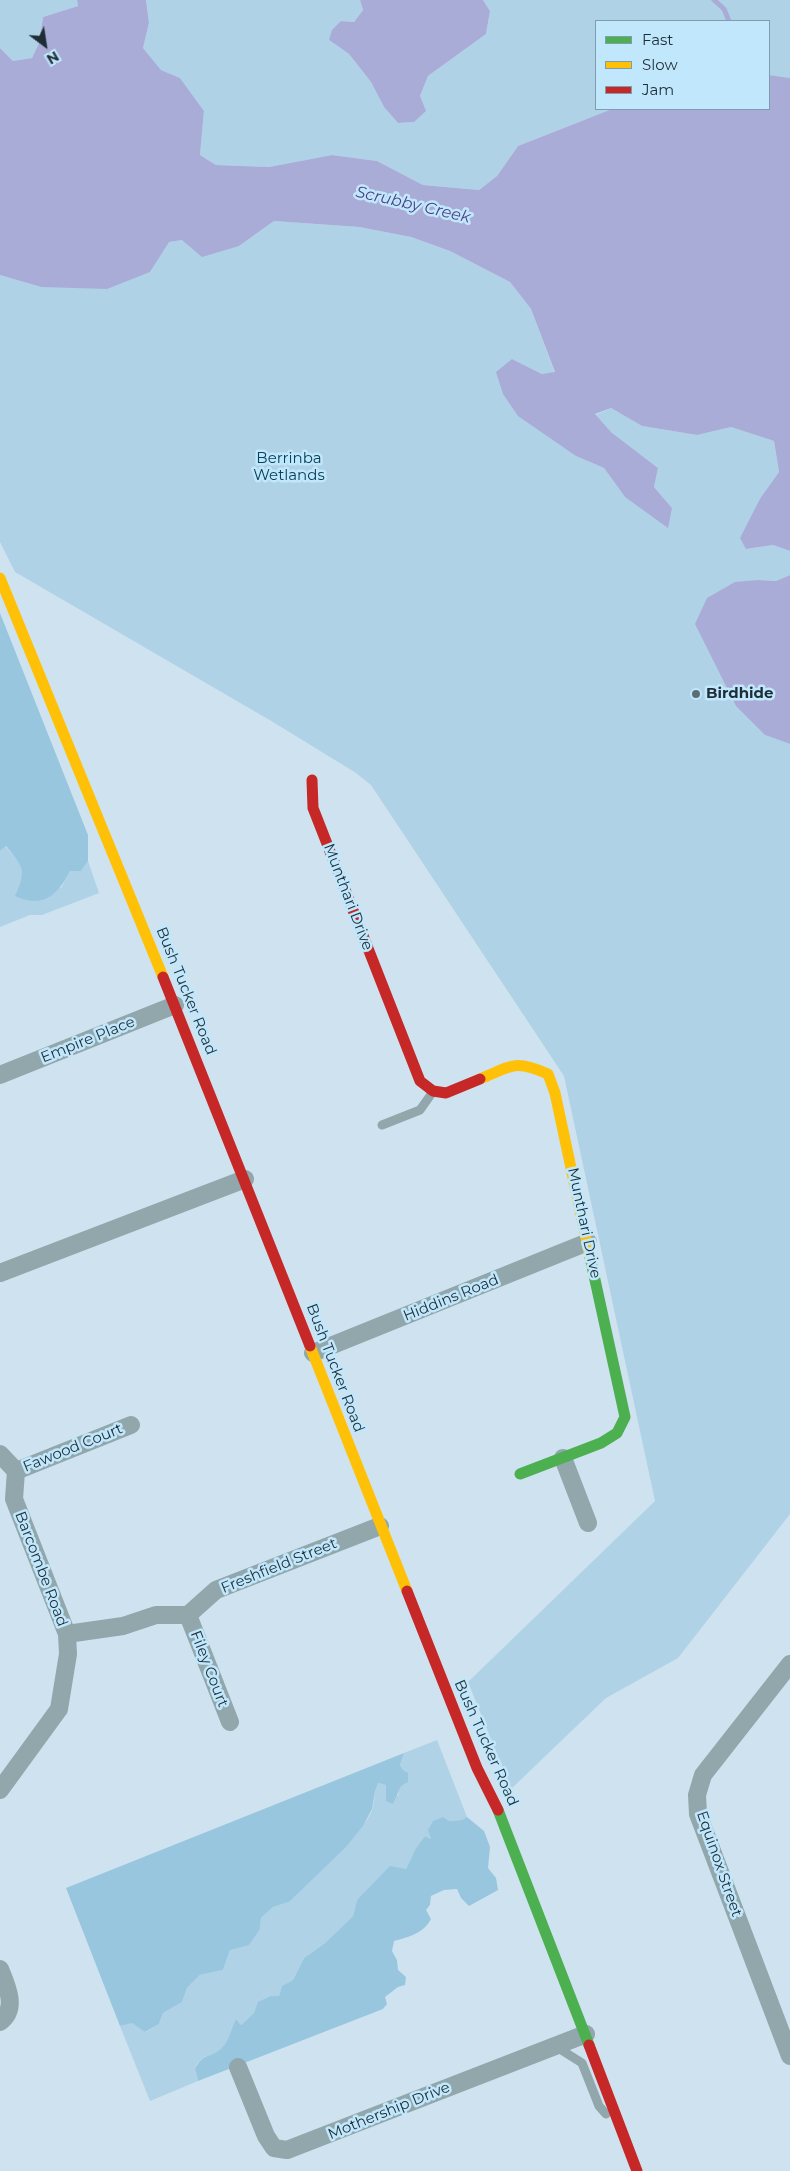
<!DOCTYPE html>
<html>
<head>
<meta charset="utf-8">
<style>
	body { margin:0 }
	#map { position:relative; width:790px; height:2171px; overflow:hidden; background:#cee3ef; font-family:Montserrat,sans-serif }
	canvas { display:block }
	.legend { position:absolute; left:595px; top:20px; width:175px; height:90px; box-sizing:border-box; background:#c1e7fc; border:1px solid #809dad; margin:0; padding:6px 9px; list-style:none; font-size:15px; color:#1f2e36 }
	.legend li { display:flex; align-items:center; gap:10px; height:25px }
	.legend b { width:25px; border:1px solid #809dad }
	.north { position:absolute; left:20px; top:20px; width:50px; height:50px; -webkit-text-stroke:4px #c1e7fc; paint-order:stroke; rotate:149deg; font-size:14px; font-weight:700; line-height:20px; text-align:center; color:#1f2e36 }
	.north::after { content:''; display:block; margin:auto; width:18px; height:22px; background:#1f2e36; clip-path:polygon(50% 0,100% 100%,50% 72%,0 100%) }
</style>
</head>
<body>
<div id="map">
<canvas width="790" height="2171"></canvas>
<ul class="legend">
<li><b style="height:6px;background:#4caf50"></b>Fast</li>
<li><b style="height:6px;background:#ffc107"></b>Slow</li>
<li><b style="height:6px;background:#c62828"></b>Jam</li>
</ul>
<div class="north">N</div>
</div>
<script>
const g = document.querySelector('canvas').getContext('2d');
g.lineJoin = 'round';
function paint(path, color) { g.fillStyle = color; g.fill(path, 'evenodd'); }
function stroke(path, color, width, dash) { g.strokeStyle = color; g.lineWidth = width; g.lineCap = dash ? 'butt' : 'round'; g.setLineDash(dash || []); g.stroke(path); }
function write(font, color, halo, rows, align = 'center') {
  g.font = font + ' Montserrat,sans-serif'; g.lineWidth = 5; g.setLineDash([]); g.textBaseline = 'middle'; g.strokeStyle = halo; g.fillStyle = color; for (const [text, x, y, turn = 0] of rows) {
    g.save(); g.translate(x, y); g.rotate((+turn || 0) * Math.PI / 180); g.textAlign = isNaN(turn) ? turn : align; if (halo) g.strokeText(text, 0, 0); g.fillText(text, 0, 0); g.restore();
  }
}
paint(new Path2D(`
	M 0,0 L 77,0 L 78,6 L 43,17 L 39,43 L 32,58 L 13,61 L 0,48 Z
	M 146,0 L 360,0 L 363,10 L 354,22 L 341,21 L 329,40 L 349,54 L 371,82 L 384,107 L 398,123 L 414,122 L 420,96 L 428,76 L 486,34 L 490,11 L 483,0 L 790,0 L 790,78 L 769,75 L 769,21 L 596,21 L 596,109 L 612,109 L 518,146 L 497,176 L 479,190 L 423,185 L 377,161 L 332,155 L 269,167 L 216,165 L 200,155 L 204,111 L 180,78 L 161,70 L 143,48 L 149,23 Z
	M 274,221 L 359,227 L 411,237 L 450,251 L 510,282 L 531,309 L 555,373 L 542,374 L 512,359 L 576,456 L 604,468 L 625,497 L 672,508 L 654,487 L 658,468 L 611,432 L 595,415 L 611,408 L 642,426 L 697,435 L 731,427 L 774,441 L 779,472 L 761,497 L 746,549 L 773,545 L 790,551 L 790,575 L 776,581 L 758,580 L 765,735 L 790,744 L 790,1514 L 678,1658 L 606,1698 L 511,1789 L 468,1682 L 655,1501 L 564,1076 L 371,785 L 356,773 L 273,722 L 15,572 L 0,542 L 0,275 L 41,287 L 150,272 L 168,242 L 182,240 L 239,246 Z
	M 5,846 L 20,863 L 23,878 L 61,888 L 70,871 L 81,871 L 88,861 L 99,893 L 42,915 L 30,915 L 0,927 L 0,851 Z
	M 437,1740 L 467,1817 L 462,1820 L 449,1821 L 431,1839 L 425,1836 L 416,1848 L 406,1869 L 357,1900 L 353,1916 L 325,1943 L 304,1958 L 293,1980 L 282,1987 L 279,1996 L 254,2013 L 241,2025 L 236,2019 C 230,2030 229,2044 218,2051 C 205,2059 205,2053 195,2067 L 198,2081 L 150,2101 L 120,2026 L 132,2022 L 146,2032 L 159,2024 L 163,2013 L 182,2002 L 187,1988 L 200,1975 L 223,1970 L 230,1950 L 260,1929 L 261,1918 L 273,1907 L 289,1902 C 308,1882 364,1833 372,1810 C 375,1801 374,1792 378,1783 L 386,1785 L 398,1796 L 403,1770 L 400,1765 L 404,1753 Z`), '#afd2e6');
paint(new Path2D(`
	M 0,613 L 88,835 L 88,861 L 81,871 L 70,871 C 58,895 43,909 15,896 C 27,870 23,867 6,846 L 0,851 Z
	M 404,1753 L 400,1765 L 403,1770 L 408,1773 L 408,1782 L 401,1786 L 393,1804 L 386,1801 L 386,1785 L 378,1783 L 375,1792 L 372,1809 L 363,1826 L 346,1847 L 289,1902 L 273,1907 L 261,1918 L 260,1929 L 249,1945 L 230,1950 L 223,1970 L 200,1975 L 187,1988 L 182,2002 L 163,2013 L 159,2024 L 145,2032 L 132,2023 L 120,2026 L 66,1888 Z
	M 443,1817 L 449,1821 L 462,1820 L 467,1817 L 484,1831 L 490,1847 L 488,1868 L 496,1878 L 498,1890 L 469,1906 L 461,1898 L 457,1889 L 444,1890 L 431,1896 L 430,1905 L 426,1910 L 431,1919 C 424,1933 409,1937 394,1941 L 392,1951 L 397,1960 L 398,1970 L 406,1977 L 405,1985 L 398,1987 L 385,1997 L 387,2004 L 383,2009 L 198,2081 L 195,2068 C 205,2053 205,2059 218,2051 C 229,2044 230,2030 236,2019 L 241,2025 L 254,2013 L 258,2002 L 271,1996 L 279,1996 L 282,1986 L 293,1980 L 304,1958 L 325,1943 L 353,1916 L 357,1900 L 390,1866 L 406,1869 L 416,1848 L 425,1836 L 431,1839 L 428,1830 L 433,1821 Z`), '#99c6df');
paint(new Path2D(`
	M 77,0 L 146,0 L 149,23 L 143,48 L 161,70 L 180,78 L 204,111 L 200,155 L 216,165 L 269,167 L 332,155 L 377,161 L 423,185 L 479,190 L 497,176 L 518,146 L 612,109 L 769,109 L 769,75 L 790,78 L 790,551 L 773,545 L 746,549 L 740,538 L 761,497 L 779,472 L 774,441 L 731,427 L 697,435 L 642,426 L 611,408 L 595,414 L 611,432 L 658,468 L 654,487 L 672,508 L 668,528 L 625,497 L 604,468 L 576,456 L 518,416 L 503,394 L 496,372 L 512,359 L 542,374 L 555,372 L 531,309 L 510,282 L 450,251 L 411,237 L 359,227 L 274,221 L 239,246 L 202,257 L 182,240 L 169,242 L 150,272 L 107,289 L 41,287 L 0,275 L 0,48 L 13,61 L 32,58 L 39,43 L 43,17 L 78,6 Z
	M 360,0 L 483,0 L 490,11 L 486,34 L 428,76 L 420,96 L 426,111 L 414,122 L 398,123 L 384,107 L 371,82 L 349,54 L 329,40 L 332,30 L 341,21 L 354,22 L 363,10 Z
	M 790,575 L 790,744 L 765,735 L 736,706 L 695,624 L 707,598 L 735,582 L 758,580 L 776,581 Z`), '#aaacd8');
stroke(new Path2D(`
	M 714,0 L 724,9 L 729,21`), '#aaacd8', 5);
stroke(new Path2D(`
	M 382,1125 L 420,1110 L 432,1093
	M 555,2046 L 582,2063 L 599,2106 L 606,2114`), '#91a7ac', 9);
stroke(new Path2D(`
	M 0,1075 L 175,1005
	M 0,1273 L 245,1179
	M 313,1353 L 588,1242
	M 0,1454 L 16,1471 L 14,1499 L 67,1634 L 68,1654 L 59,1709 L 0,1790
	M 563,1458 L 588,1523
	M 16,1471 L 131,1425
	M 188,1615 L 230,1722
	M 67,1634 L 123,1626 L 156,1615 L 188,1615 L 216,1590 L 380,1526
	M 790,1664 L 703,1775 L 697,1795 L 698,1814 L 790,2056
	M 0,1969 C 7,1986 18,2009 0,2022
	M 238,2067 L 266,2136 L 274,2148 L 287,2150 L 586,2034`), '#91a7ac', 18);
stroke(new Path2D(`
	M 520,1474 L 601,1443 L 617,1433 L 625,1417 L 590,1257
	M 498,1810 L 589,2045`), '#4caf50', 11);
stroke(new Path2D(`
	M 0,578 L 163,977
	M 480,1079 C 512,1066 514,1059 548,1074 L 555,1093 L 590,1257
	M 310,1346 L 407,1591`), '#ffc107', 11);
stroke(new Path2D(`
	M 312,780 L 313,808 L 420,1081 L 433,1091 L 446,1093 L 480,1079
	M 163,977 L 310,1346
	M 407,1591 L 477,1768 L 498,1810
	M 589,2045 L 637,2171`), '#c62828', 11);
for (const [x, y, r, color] of [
	[696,694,5,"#5c6d77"]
]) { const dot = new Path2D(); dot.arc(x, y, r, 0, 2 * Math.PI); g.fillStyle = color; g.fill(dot); stroke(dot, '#c1e7fc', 2); }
write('15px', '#084159', '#c1e7fc', [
	["Berrinba",289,459],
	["Wetlands",289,476]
]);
write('bold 15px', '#1f2e36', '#c1e7fc', [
	["Birdhide",706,694]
], 'left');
write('15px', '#1f2e36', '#c1e7fc', [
	["Munthari Drive",348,897,69],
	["Bush Tucker Road",186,991,68],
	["Empire Place",88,1040,-22],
	["Munthari Drive",584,1223,78],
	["Hiddins Road",451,1298,-22],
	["Bush Tucker Road",335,1368,69],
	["Fawood Court",73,1448,-22],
	["Freshfield Street",279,1566,-22],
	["Barcombe Road",41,1569,69],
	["Filey Court",209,1669,69],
	["Bush Tucker Road",486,1743,66],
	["Equinox Street",719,1864,71],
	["Mothership Drive",389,2111,-22]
]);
write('italic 16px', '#4b3e85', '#c1e7fc', [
	["Scrubby Creek",413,205,13]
]);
</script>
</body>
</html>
